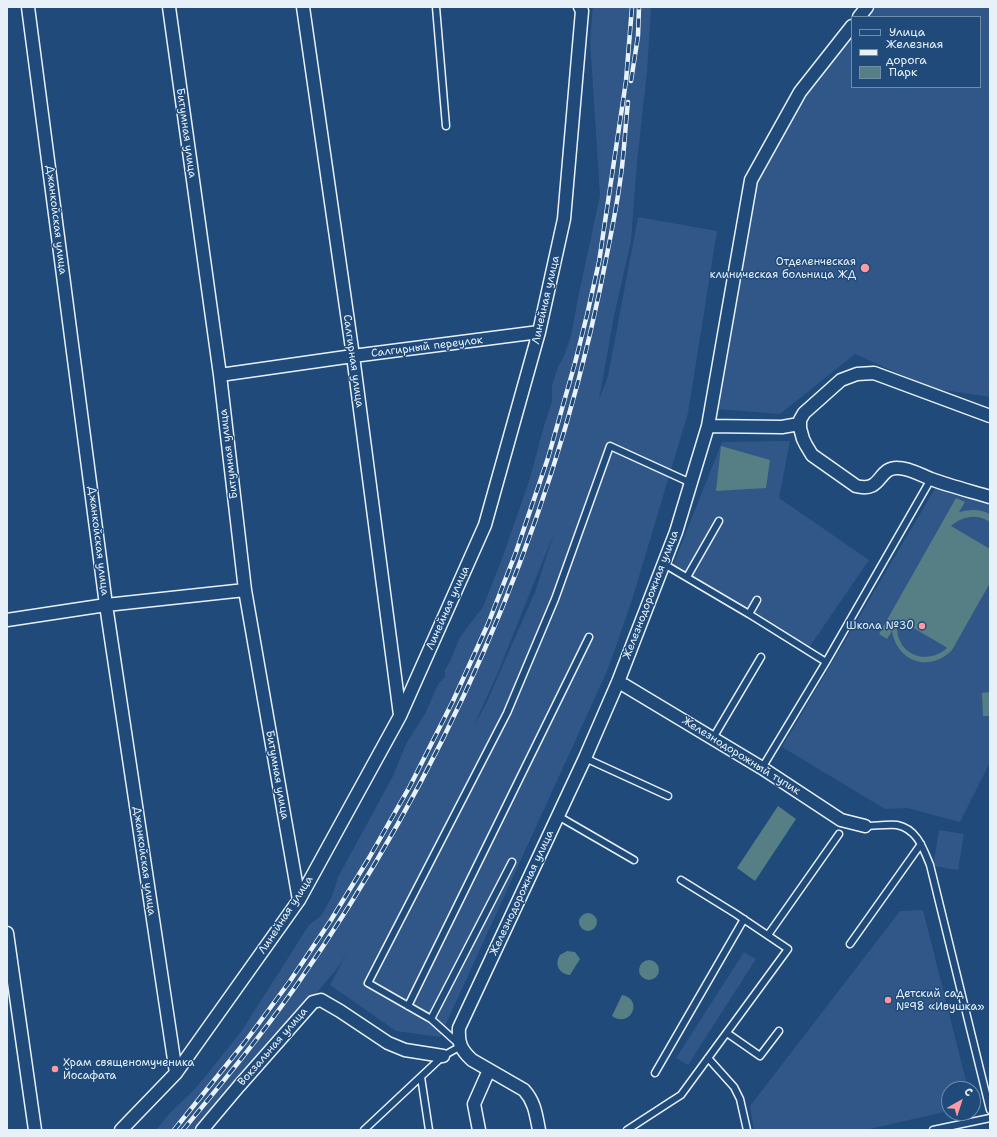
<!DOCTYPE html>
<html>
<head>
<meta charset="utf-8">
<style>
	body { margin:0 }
	#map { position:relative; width:997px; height:1137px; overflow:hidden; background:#1f4a7a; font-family:"Shantell Sans",sans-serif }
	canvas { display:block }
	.frame { position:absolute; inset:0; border:8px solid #e8f1f8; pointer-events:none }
	.legend { position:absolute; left:851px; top:16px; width:130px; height:72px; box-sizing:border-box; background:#1f4a7a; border:1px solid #6f8dac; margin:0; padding:5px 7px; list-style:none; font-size:12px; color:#e8f1f8 }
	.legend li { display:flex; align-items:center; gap:8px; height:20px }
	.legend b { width:20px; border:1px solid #6f8dac }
	.north { position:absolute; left:941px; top:1081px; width:40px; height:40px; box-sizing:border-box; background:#1f4a7a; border:1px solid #6f8dac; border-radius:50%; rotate:39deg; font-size:11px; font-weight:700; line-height:16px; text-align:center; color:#e8f1f8 }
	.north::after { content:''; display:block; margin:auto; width:14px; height:18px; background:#ff9aa2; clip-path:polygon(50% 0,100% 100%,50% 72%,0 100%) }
</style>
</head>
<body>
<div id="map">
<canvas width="997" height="1137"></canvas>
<div class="frame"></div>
<ul class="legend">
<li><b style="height:5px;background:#1f4a7a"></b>Улица</li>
<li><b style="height:5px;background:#e8f1f8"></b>Железная дорога</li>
<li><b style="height:11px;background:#567e85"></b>Парк</li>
</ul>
<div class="north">С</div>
</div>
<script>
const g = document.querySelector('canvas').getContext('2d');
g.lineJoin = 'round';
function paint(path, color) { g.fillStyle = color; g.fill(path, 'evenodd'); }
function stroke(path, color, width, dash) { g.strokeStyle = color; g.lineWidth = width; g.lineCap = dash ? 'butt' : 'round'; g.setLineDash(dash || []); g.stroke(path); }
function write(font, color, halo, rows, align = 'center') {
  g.font = font + ' "Shantell Sans",sans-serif'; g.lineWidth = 3; g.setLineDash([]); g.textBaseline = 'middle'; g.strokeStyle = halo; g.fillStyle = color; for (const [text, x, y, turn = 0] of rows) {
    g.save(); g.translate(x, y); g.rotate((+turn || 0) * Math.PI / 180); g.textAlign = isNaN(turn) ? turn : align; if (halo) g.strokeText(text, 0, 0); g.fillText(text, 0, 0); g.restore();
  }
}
paint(new Path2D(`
	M 593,7 L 651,7 L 647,72 L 637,162 L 631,241 L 614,316 L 599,400 L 608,376 L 638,217 L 717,231 L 688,413 L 632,600 L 608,669 L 440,1037 L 396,1031 L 330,985 L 347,953 L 339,966 L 308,1003 L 197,1130 L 156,1130 L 170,1113 L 195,1089 L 241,1032 L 309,925 L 321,916 L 332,896 L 338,877 L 393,776 L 406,744 L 426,712 L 438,684 L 445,677 L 445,670 L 450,661 L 460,637 L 483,607 L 503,556 L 529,481 L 544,426 L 552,401 L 552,385 L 558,367 L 564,356 L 571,335 L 580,288 L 600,196 L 590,40 ZM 554,533 L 535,592 L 485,706 L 473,727 L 497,675 Z
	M 876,7 L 990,7 L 990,397 L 930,388 L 855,354 L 780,414 L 717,409 L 755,183 L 771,151 L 808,93 L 852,38 L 852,87 L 980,87 L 980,17 L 869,17 Z
	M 790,441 L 779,498 L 869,560 L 806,652 L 670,573 L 722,442 Z
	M 936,487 L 990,505 L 990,762 L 960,822 L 907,808 L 885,809 L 782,747 Z
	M 939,830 L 964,834 L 958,870 L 933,866 Z
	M 923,910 L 968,1089 L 949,1089 L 949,1111 L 865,1130 L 754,1130 L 750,1106 L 900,911 Z
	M 744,952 L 756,959 L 688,1065 L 676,1058 Z`), '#305787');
paint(new Path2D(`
	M 721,446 L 770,460 L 766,488 L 716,491 Z
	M 956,498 L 965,502 L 959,512 C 970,509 980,509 990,514 L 990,522 C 977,513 962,516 951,526 L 990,549 L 990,583 L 952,650 C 930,673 897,662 892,631 L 887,639 L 879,634 ZM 898,619 L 946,647 L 947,648 C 923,669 891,650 898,619 Z
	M 990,692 L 990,716 L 983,716 L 982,693 Z
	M 778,806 L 796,819 L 755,881 L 737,868 Z
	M579 922a9 9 0 1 1 18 0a9 9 0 1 1-18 0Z
	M 567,951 L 575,952 L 580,959 L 570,975 C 559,974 554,964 560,955 Z
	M639 970a10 10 0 1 1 20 0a10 10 0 1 1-20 0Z
	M 622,995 C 644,999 631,1029 612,1016 Z`), '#567e85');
const lane = new Path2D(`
	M 436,7 L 446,126
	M 664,564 L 749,614
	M 687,577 L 719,521
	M 757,600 L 749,614 L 826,662
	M 713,738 L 761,657
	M 585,758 L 668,796
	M 762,768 L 826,662 L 931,479
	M 558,816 L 634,860
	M 865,826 C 875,826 887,824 897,825 C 917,829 923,848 930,865 L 990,1110
	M 512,862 L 431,1019 L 368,983 L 507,713 L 555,599 L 610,446 L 691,483
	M 768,935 L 839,834
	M 850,944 L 921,844
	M 408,1006 L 589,637
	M 727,1033 L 760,1056 L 779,1031
	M 708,1058 L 734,1087 L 740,1099 L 747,1130
	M 655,1073 L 744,919
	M 421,1077 L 429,1130
	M 364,1130 L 443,1056 L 461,1046 L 431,1019
	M 627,1130 L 670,1102 L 681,1095 L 788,949 L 736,914 L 681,880
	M 933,1130 L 990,1118`);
const street = new Path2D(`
	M 28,7 L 106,605 L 176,1073
	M 169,7 L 220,375 L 245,590 L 299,900
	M 303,7 L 353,356 L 400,715
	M 859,17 L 867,7
	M 220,375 L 353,356 L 539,332
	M 990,416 L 874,373 L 857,374 L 841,380 L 804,413 L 800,420 L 800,428 L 803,439 L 806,445 L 812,455 L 856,486 C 883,493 877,467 898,468 C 909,468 921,475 931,479 C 950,486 970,491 990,497
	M 708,426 L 782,427 L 799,424
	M 7,620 L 106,605 L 245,590
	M 618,682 L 624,685 L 762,768 L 841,820 L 865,826
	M 7,933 L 35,1130
	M 121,1130 L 176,1073 L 299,900 L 400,716 L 485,525 L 539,332 L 564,219 L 582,11 L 580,7
	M 202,1130 L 239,1086 L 313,1002 L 321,1000 L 340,1011 L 388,1043 L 405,1050 L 443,1056
	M 479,1130 L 474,1104 L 489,1070
	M 539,1130 C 536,1115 535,1102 524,1090 L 472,1060 C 461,1050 458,1043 459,1028 L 585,758 L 618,682 L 676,532 L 708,426 L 751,180 L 800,92 L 852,26`);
stroke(lane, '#e8f1f8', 9);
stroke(street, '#e8f1f8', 15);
stroke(lane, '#1f4a7a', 6);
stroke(street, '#1f4a7a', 12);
const rail = new Path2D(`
	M 631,81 L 638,36 L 639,7
	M 174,1130 L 245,1042 L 290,981 L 331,920 L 369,858 L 410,786 L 453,701 L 488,624 L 516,552 L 548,458 L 575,363 L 587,315 L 599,262 L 626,81 L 632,7
	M 183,1130 C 222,1083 261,1036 296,986 C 442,777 548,538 600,289 C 607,253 615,218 620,182 C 624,156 625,129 628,102`);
stroke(rail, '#e8f1f8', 4.5);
stroke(rail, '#1f4a7a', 3, [9]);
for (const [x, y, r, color] of [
	[865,268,5,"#ff9aa2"],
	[922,626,4,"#ff9aa2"],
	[888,1000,4,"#ff9aa2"],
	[55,1069,4,"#ff9aa2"]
]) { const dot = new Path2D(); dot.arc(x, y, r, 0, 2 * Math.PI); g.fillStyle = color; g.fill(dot); stroke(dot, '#1f4a7a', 1.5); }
write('11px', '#e8f1f8', '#1f4a7a', [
	["Битумная улица",186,133,82],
	["Джанкойская улица",56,220,83],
	["Линейная улица",546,300,-77],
	["Салгирный переулок",427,347,-7],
	["Салгирная улица",353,361,82],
	["Битумная улица",229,454,-97],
	["Джанкойская улица",98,541,83],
	["Железнодорожная улица",651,595,-69],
	["Линейная улица",448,608,-66],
	["Железнодорожный тупик",741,756,32],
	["Битумная улица",277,775,80],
	["Джанкойская улица",144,861,82],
	["Железнодорожная улица",522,893,-65],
	["Линейная улица",286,915,-57],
	["Вокзальная улица",273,1047,-49]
]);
write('11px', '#e8f1f8', '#1f4a7a', [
	["Отделенческая",856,262],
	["клиническая больница ЖД",856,275],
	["Школа №30",914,626],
	["Детский сад",896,994,"left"],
	["№98 «Ивушка»",896,1007,"left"],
	["Храм священомученика",63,1063,"left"],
	["Йосафата",63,1076,"left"]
], 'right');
</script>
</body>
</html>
